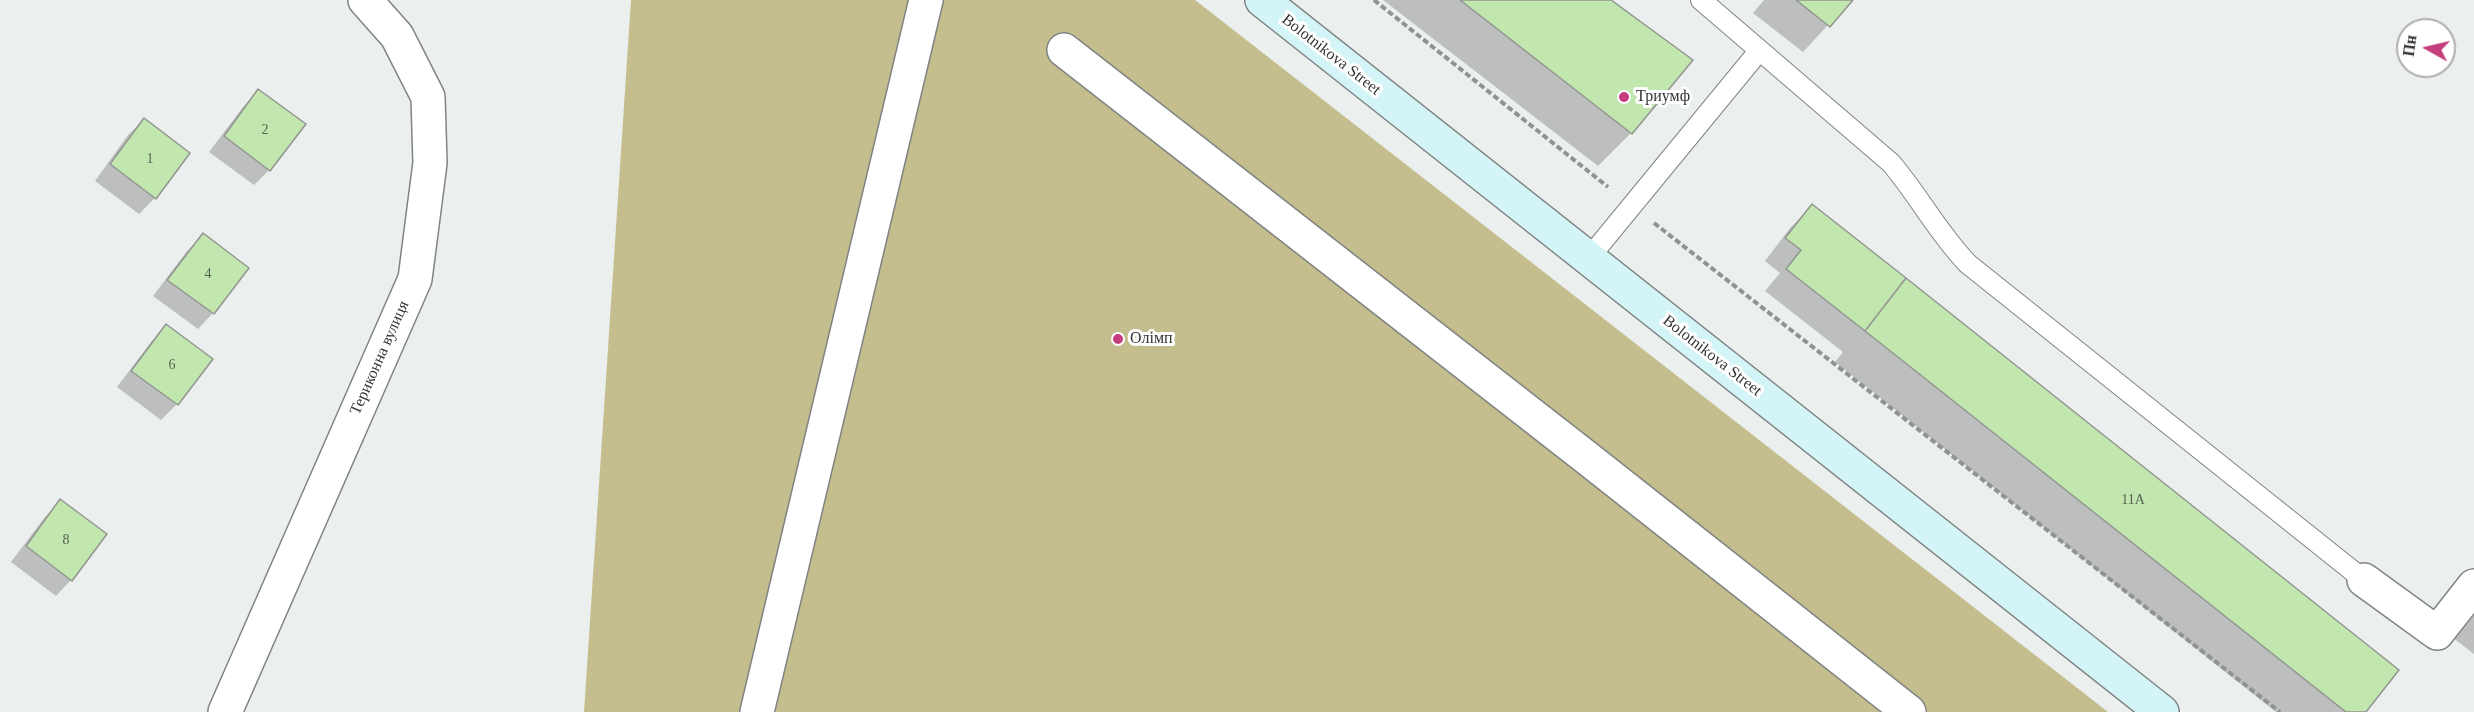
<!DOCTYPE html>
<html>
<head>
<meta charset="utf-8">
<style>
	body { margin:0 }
	#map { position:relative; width:2474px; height:712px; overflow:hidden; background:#ebefed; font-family:Georgia,serif }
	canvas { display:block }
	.north { position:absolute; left:2396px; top:18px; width:60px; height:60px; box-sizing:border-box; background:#fff; border:2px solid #aeaeae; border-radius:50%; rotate:278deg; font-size:16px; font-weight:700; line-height:24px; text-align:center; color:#343535 }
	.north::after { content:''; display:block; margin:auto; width:21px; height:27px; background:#c53d7c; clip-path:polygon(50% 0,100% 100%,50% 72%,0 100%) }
</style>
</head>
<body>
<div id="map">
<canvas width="2474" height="712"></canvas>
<div class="north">Пн</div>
</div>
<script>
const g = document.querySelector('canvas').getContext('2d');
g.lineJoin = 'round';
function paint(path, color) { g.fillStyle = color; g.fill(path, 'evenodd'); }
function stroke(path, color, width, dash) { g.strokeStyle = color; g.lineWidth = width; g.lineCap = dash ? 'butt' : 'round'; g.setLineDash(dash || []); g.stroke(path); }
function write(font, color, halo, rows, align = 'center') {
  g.font = font + ' Georgia,serif'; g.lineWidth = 6; g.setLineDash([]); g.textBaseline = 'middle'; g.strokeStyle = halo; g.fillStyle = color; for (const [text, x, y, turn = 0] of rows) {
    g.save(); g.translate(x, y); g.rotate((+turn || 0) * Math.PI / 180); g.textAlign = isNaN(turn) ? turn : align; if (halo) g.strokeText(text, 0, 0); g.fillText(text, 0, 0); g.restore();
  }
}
paint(new Path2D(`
	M 631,0 L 1195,0 L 2108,712 L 584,712 Z`), '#c4bd8d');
paint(new Path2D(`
	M 1383,0 L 1609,0 L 1631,133 L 1598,166 Z
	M 1764,0 L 1851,0 L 1803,52 L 1753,13 Z
	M 259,91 L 269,170 L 254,185 L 209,152 L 243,107 Z
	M 144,120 L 188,153 L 155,198 L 139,214 L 95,181 L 128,135 Z
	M 1812,206 L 2364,712 L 2276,712 L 1835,362 L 1843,352 L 1765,291 L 1780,273 L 1765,261 L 1790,228 Z
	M 203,235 L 213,313 L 198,329 L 153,296 L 187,251 Z
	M 166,326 L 211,359 L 177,404 L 161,420 L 117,387 L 151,342 Z
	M 61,501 L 71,580 L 56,596 L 11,562 L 45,517 Z
	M 2474,600 L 2474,654 L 2448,634 Z`), '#0003');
const building = new Path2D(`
	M 1460,0 L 1611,0 L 1693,60 L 1632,134 Z
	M 1796,0 L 1853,0 L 1830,27 Z
	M 258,89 L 306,124 L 270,171 L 224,136 Z
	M 144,118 L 190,153 L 156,199 L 110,164 Z
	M 1812,204 L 1906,278 L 1865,331 L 1786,269 L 1801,250 L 1785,238 Z
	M 203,233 L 249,268 L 214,314 L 167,280 Z
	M 1906,278 L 2399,670 L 2366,712 L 2346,712 L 1865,331 Z
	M 166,324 L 213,359 L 178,405 L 131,371 Z
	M 60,499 L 107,534 L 72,581 L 26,546 Z`);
paint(building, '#c1e7ae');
stroke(building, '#929491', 1.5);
const lane = new Path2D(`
	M 1701,0 L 1891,163 C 1919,196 1938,233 1968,264 L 2364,580
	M 1588,259 L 1759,51`);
const street = new Path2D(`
	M 1064,50 L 1587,458 L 1909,712
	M 2364,580 L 2437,633 L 2474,586
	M 225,712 L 415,279 L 430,163 L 428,97 L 397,36 L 365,0
	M 757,712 L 926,0`);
const secondary = new Path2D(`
	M 1262,0 L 2162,712`);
stroke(lane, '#808482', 22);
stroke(street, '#808482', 36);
stroke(secondary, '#808482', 36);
stroke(new Path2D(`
	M 1374,0 L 1608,187
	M 1654,223 L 2280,712`), '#919392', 4, [6, 3]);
stroke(lane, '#fff', 20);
stroke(street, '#fff', 33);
stroke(secondary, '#d4f5f8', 33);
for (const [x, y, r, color] of [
	[1624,97,6,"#c53d7c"],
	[1118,339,6,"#c53d7c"]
]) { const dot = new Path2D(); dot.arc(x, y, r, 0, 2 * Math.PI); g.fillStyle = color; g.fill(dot); stroke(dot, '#fff', 2); }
write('14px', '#576253', null, [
	["2",265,130],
	["1",150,159],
	["4",208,274],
	["6",172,365],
	["11А",2133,500],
	["8",66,540]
]);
write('16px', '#343535', '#fff', [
	["Bolotnikova Street",1331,55,38],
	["Bolotnikova Street",1712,356,38],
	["Териконна вулиця",380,358,-66]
]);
write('16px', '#343535', '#fff', [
	["Триумф",1636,97],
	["Олімп",1130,339]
], 'left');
</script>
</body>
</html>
